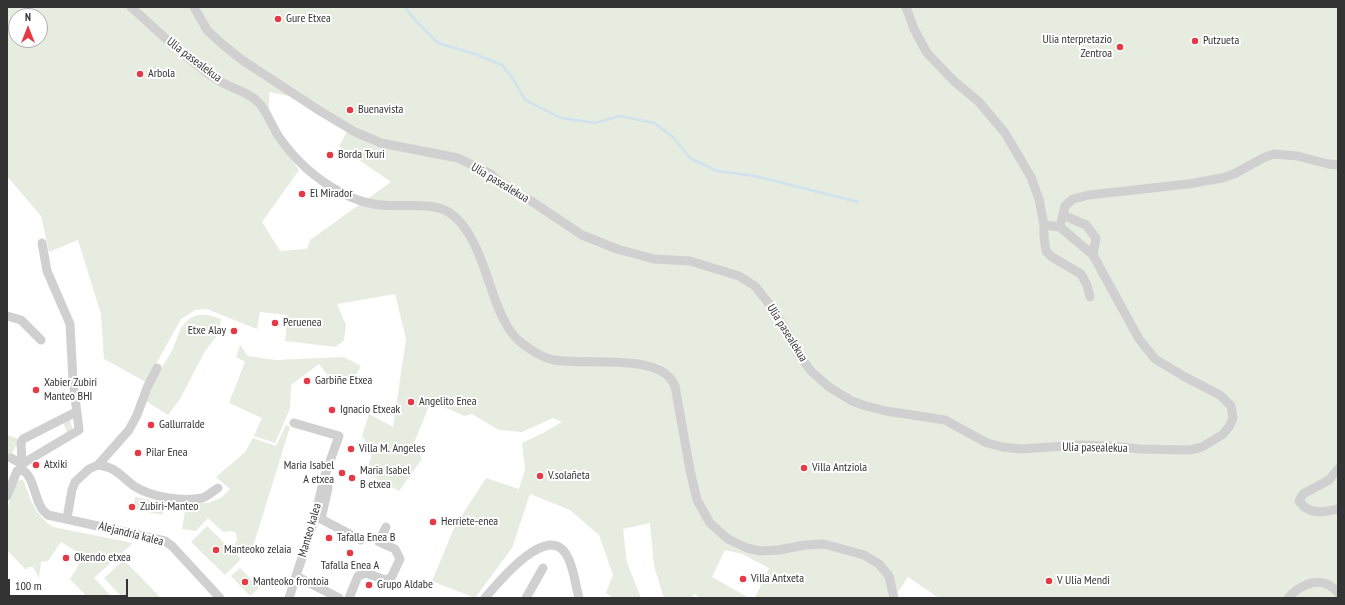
<!DOCTYPE html>
<html>
<head>
<meta charset="utf-8">
<style>
  body { margin:0 }
  #map { position:relative; width:1345px; height:605px; overflow:hidden; background:#fff; font-family:"PT Sans Narrow",sans-serif }
  canvas { display:block }
  .frame { position:absolute; inset:0; border:8px solid #333; pointer-events:none }
  .north { position:absolute; left:8px; top:8px; width:40px; height:40px; box-sizing:border-box; background:#fff; border:1px solid #adadad; border-radius:50%; rotate:0deg; font-size:11px; font-weight:700; line-height:16px; text-align:center; color:#333 }
  .north::after { content:''; display:block; margin:auto; width:14px; height:18px; background:#e63946; clip-path:polygon(50% 0,100% 100%,50% 72%,0 100%) }
  .scale { position:absolute; left:8px; top:579px; width:120px; height:18px; box-sizing:border-box; border:2px solid #333; border-top:0; padding-left:5px; font-size:12px; line-height:14px; white-space:nowrap; color:#333; -webkit-text-stroke:3px #fff; paint-order:stroke }
</style>
</head>
<body>
<div id="map">
<canvas width="1345" height="605"></canvas>
<div class="frame"></div>
<div class="north">N</div>
<div class="scale">100 m</div>
</div>
<script>
const context = document.querySelector('canvas').getContext('2d');
context.lineJoin = 'round';
function paint(path, color) { context.fillStyle = color; context.fill(path, 'evenodd'); }
function trace(path, color, width, dash) { context.strokeStyle = color; context.lineWidth = width; context.lineCap = dash ? 'butt' : 'round'; context.setLineDash(dash || []); context.stroke(path); }
function label(font, color, halo, rows, align = 'center') {
  context.font = font + ' "PT Sans Narrow",sans-serif'; context.lineWidth = 4; context.setLineDash([]); context.textBaseline = 'middle'; context.strokeStyle = halo; context.fillStyle = color; for (const [text, x, y, turn = 0] of rows) {
    context.save(); context.translate(x, y); context.rotate((+turn || 0) * Math.PI / 180); context.textAlign = isNaN(turn) ? turn : align; if (halo) context.strokeText(text, 0, 0); context.fillText(text, 0, 0); context.restore();
  }
}
paint(new Path2D(`
  M 7,7 L 1338,7 L 1338,598 L 939,598 L 908,577 L 894,598 L 755,598 L 769,568 L 742,554 L 725,550 L 712,577 L 749,598 L 701,598 L 694,594 L 691,598 L 664,598 L 654,566 L 650,523 L 623,529 L 627,563 L 641,598 L 612,598 L 606,593 L 613,575 L 599,535 L 570,510 L 530,494 L 512,548 L 475,598 L 432,581 L 455,526 L 486,478 L 519,489 L 525,469 L 522,443 L 543,433 L 562,422 L 553,418 L 522,432 L 499,430 L 472,414 L 464,416 L 431,401 L 414,443 L 422,459 L 399,491 L 366,473 L 373,451 L 362,436 L 369,414 L 393,427 L 406,339 L 395,294 L 337,304 L 346,325 L 344,340 L 336,347 L 285,341 L 288,315 L 260,312 L 257,329 L 207,309 L 195,310 L 181,319 L 146,382 L 104,359 L 101,314 L 78,240 L 49,252 L 41,216 L 7,176 ZM 16,16 L 40,16 L 40,40 L 16,40 ZM 269,92 L 294,97 L 350,126 L 339,146 L 391,182 L 310,240 L 307,249 L 280,251 L 262,222 L 299,170 L 269,130 Z
  M 197,315 L 208,315 L 221,319 L 218,334 L 205,351 L 180,399 L 168,415 L 146,401 L 160,370 L 172,351 L 181,328 L 189,319 Z
  M 240,345 L 248,356 L 276,360 L 344,357 L 361,366 L 353,380 L 329,377 L 319,364 L 291,385 L 290,409 L 275,443 L 254,436 L 262,418 L 229,403 L 245,362 L 236,357 Z
  M 70,419 L 73,432 L 68,435 L 63,423 Z
  M 286,425 L 290,427 L 251,553 L 246,550 L 242,553 L 234,544 L 237,541 L 236,533 L 232,531 L 223,532 L 208,518 L 196,531 L 182,529 L 186,504 L 208,503 L 221,498 L 230,489 L 216,477 L 245,452 L 253,438 L 276,446 Z
  M 7,435 L 19,439 L 11,456 L 7,454 Z
  M 19,480 L 23,480 C 32,502 33,513 53,527 L 133,543 L 94,578 L 113,598 L 88,598 L 70,579 L 84,556 L 61,542 L 48,561 L 41,562 L 39,578 L 33,567 L 28,567 L 26,570 L 7,550 C 7,525 4,501 19,480 Z
  M 135,497 L 165,503 L 163,515 L 133,509 Z
  M 207,526 L 241,559 L 225,575 L 191,542 Z
  M 124,560 L 160,597 L 159,598 L 123,598 L 104,578 Z
  M 240,568 L 259,588 L 250,596 L 231,576 Z`), '#e6ecdf');
trace(new Path2D(`
  M 405,7 L 414,19 L 438,43 L 475,54 L 502,65 L 515,82 L 525,100 L 561,118 L 595,123 L 620,116 L 654,123 L 673,137 L 690,158 L 717,171 L 755,176 L 858,202`), '#cfe2ee', 2.5);
trace(new Path2D(`
  M 131,7 C 158,31 183,56 213,77 C 227,88 247,90 259,103 C 268,113 272,127 279,137 C 295,160 316,179 340,192 C 350,197 363,203 374,204 C 398,209 435,199 454,216 C 476,234 486,275 496,302 C 502,317 509,334 523,344 C 532,351 543,358 554,360 C 584,365 648,355 669,377 C 672,380 674,384 675,386 L 690,470 L 697,500 L 710,523 L 728,539 L 747,548 L 760,551 L 779,550 L 805,545 L 824,544 L 864,555 L 879,564 L 889,576 L 894,598
  M 194,7 L 207,30 L 222,44 L 242,60 L 320,111 L 355,132 L 381,143 L 458,158 L 491,174 L 508,189 L 531,201 L 582,235 L 617,249 L 654,259 L 690,261 L 739,276 L 755,286 L 770,305 L 786,330 L 798,354 L 812,372 L 829,387 L 852,401 L 866,406 L 886,411 L 945,420 L 987,443 L 1003,447 L 1020,449 L 1081,445 L 1112,446 L 1139,449 L 1189,450 L 1202,447 L 1222,435 L 1229,427 L 1233,418 L 1231,406 L 1220,395 L 1185,377 L 1155,359 L 1139,339 L 1093,255 L 1060,227 L 1044,225
  M 906,7 L 914,29 L 927,53 L 954,81 L 979,102 L 1005,133 L 1031,177 L 1039,199 L 1044,225 L 1044,237 L 1046,251 L 1052,257 L 1081,274 L 1087,285 L 1090,297
  M 1063,215 L 1086,225 L 1096,238 L 1093,255
  M 1060,227 L 1065,206 L 1073,199 L 1089,195 L 1188,184 L 1222,178 L 1234,174 L 1263,158 L 1274,154 L 1297,156 L 1328,164 L 1338,165
  M 7,316 L 21,320 L 41,340
  M 11,458 L 22,464
  M 22,464 L 21,443 L 23,439 L 76,412
  M 98,465 C 118,468 119,475 134,486 C 151,497 182,502 202,498 C 208,496 213,491 218,488
  M 1338,469 L 1329,480 L 1303,494 L 1299,501 C 1310,516 1322,512 1338,509
  M 22,470 L 22,464 L 79,430 L 73,381 L 70,324 L 47,271 L 42,243
  M 323,484 L 328,488 L 321,519 L 361,540
  M 7,496 L 17,471 L 22,470 C 34,476 34,497 42,509 C 43,511 46,513 48,515 L 165,541 L 172,546 L 220,598
  M 67,518 L 72,490 L 75,482 L 89,469 L 98,465 L 129,430 L 137,415 L 147,388 L 157,368
  M 296,576 L 339,598
  M 289,598 L 315,517 L 324,478 L 339,436 L 294,423
  M 349,598 L 358,576 L 366,573 L 385,580 L 391,578 L 400,559 L 395,549 L 379,542 L 386,527
  M 485,598 C 497,584 547,522 566,554 C 574,566 575,584 579,598
  M 526,598 L 543,568
  M 1288,598 C 1302,583 1323,574 1338,593`), '#d0d0d0', 9);
for (const [x, y, r, color] of [
  [278,19,4,"#e63946"],
  [1195,41,4,"#e63946"],
  [1120,47,4,"#e63946"],
  [140,74,4,"#e63946"],
  [350,110,4,"#e63946"],
  [330,155,4,"#e63946"],
  [302,194,4,"#e63946"],
  [275,323,4,"#e63946"],
  [234,331,4,"#e63946"],
  [307,381,4,"#e63946"],
  [36,390,4,"#e63946"],
  [411,402,4,"#e63946"],
  [332,410,4,"#e63946"],
  [151,425,4,"#e63946"],
  [351,449,4,"#e63946"],
  [138,453,4,"#e63946"],
  [36,465,4,"#e63946"],
  [804,468,4,"#e63946"],
  [342,473,4,"#e63946"],
  [540,476,4,"#e63946"],
  [352,478,4,"#e63946"],
  [132,507,4,"#e63946"],
  [433,522,4,"#e63946"],
  [329,538,4,"#e63946"],
  [216,550,4,"#e63946"],
  [350,553,4,"#e63946"],
  [66,558,4,"#e63946"],
  [743,579,4,"#e63946"],
  [1049,581,4,"#e63946"],
  [245,582,4,"#e63946"],
  [369,585,4,"#e63946"]
]) { const dot = new Path2D(); dot.arc(x, y, r, 0, 2 * Math.PI); context.fillStyle = color; context.fill(dot); trace(dot, '#fff', 1.5); }
label('12px', '#333', '#fff', [
  ["Gure Etxea",286,19],
  ["Ulia nterpretazio",1112,40,"right"],
  ["Zentroa",1112,54,"right"],
  ["Putzueta",1203,41],
  ["Arbola",148,74],
  ["Buenavista",358,110],
  ["Borda Txuri",338,155],
  ["El Mirador",310,194],
  ["Peruenea",283,323],
  ["Etxe Alay",226,331,"right"],
  ["Garbiñe Etxea",315,381],
  ["Xabier Zubiri",44,383],
  ["Manteo BHI",44,397],
  ["Angelito Enea",419,402],
  ["Ignacio Etxeak",340,410],
  ["Gallurralde",159,425],
  ["Villa M. Angeles",359,449],
  ["Pilar Enea",146,453],
  ["Atxiki",44,465],
  ["Maria Isabel",334,466,"right"],
  ["A etxea",334,480,"right"],
  ["Villa Antziola",812,468],
  ["Maria Isabel",360,471],
  ["B etxea",360,485],
  ["V.solañeta",548,476],
  ["Zubiri-Manteo",140,507],
  ["Herriete-enea",441,522],
  ["Tafalla Enea B",337,538],
  ["Manteoko zelaia",224,550],
  ["Okendo etxea",74,558],
  ["Tafalla Enea A",350,566,"center"],
  ["Villa Antxeta",751,579],
  ["V Ulia Mendi",1057,581],
  ["Manteoko frontoia",253,582],
  ["Grupo Aldabe",377,585]
], 'left');
label('12px', '#333', '#fff', [
  ["Ulia pasealekua",194,60,37],
  ["Ulia pasealekua",500,183,31],
  ["Ulia pasealekua",787,333,58],
  ["Ulia pasealekua",1095,448,1],
  ["Manteo kalea",310,530,-74],
  ["Alejandría kalea",131,534,14]
]);
</script>
</body>
</html>
